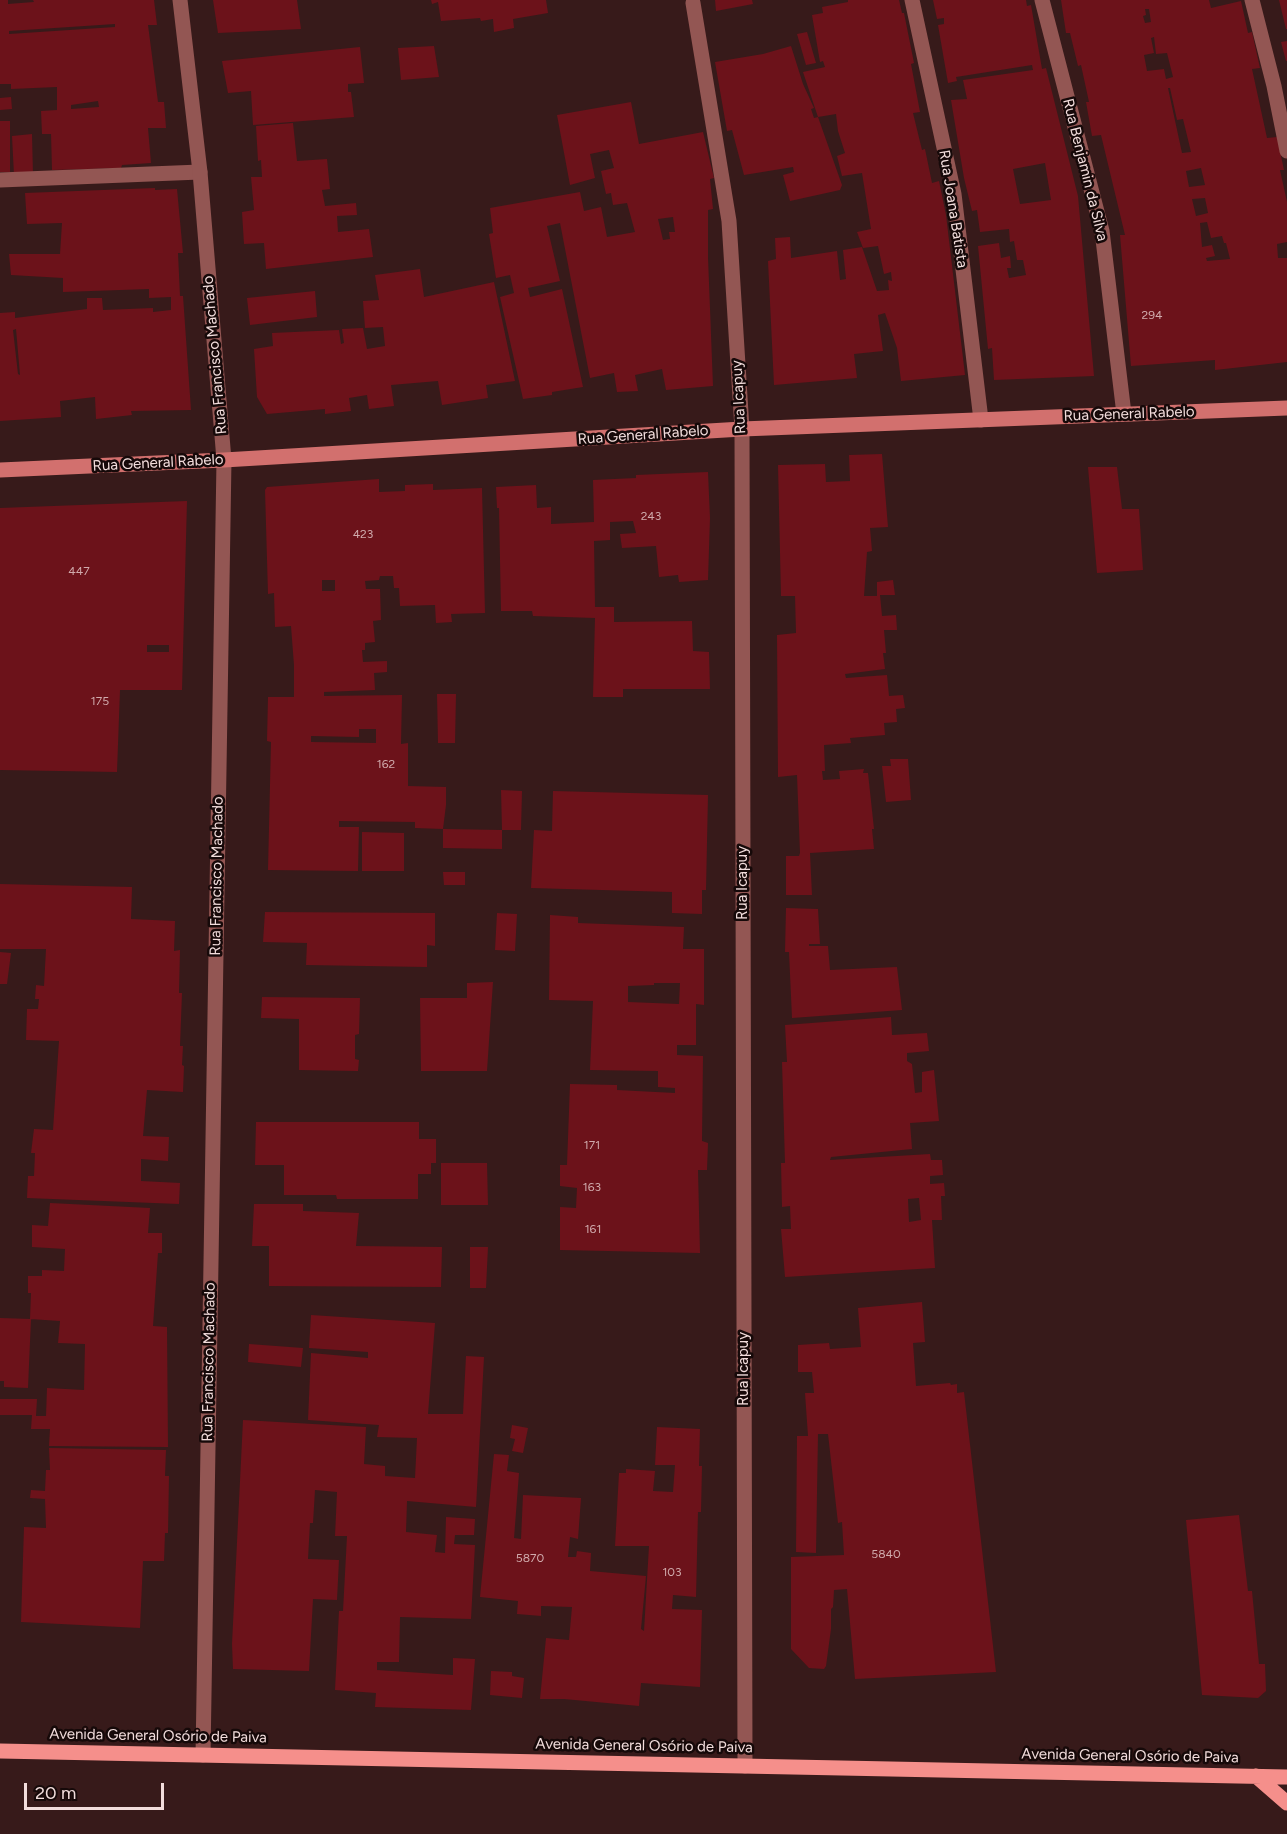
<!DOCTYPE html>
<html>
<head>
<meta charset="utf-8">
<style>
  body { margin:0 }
  #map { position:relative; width:1287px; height:1834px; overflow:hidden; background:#371a1a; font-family:Figtree,sans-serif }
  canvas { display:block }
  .scale { position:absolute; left:24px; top:1783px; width:140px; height:27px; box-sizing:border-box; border:3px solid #f2dddc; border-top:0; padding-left:8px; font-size:18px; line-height:21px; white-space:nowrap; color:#f2dddc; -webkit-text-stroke:4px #160909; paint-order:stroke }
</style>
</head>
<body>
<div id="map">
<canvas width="1287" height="1834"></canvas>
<div class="scale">20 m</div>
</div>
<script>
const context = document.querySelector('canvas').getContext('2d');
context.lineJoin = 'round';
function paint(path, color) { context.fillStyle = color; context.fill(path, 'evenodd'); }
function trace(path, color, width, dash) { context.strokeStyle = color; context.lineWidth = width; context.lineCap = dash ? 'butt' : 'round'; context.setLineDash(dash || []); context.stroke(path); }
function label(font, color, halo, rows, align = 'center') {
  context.font = font + ' Figtree,sans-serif'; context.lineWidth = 5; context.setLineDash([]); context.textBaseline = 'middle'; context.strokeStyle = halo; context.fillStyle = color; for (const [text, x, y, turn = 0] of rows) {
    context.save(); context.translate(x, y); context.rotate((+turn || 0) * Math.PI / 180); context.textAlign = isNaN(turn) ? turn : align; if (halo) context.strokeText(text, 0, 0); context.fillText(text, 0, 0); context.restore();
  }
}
paint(new Path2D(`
  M 0,0 L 8,0 L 8,4 L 34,2 L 33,0 L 154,0 L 157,25 L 148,25 L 158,102 L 164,102 L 166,128 L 148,128 L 151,163 L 122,165 L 121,168 L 52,170 L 51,134 L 42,134 L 41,111 L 57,110 L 57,87 L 11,89 L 11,84 L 0,84 ZM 115,24 L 115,27 L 9,34 L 9,31 ZM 98,101 L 99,107 L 71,109 L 71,105 Z
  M 213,0 L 297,0 L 301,29 L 218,33 Z
  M 431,0 L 546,0 L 548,13 L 513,19 L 514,28 L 494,32 L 493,19 L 481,21 L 480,18 L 441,21 L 438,2 L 432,4 Z
  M 715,0 L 752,0 L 753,4 L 716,11 Z
  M 848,0 L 899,0 L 902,13 L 904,13 L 914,63 L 911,64 L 920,112 L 913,113 L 922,150 L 925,149 L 932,183 L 939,181 L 946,215 L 965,375 L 901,381 L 897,348 L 885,313 L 878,315 L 883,351 L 854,354 L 857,378 L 774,385 L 768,261 L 776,259 L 775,238 L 790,237 L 791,258 L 837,251 L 840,280 L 846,279 L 843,250 L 862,247 L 877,291 L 889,290 L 888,280 L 892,281 L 891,272 L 884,274 L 878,246 L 863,248 L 857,232 L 871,229 L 862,173 L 842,176 L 837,156 L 845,153 L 838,131 L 836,114 L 818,117 L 803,72 L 825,67 L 823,61 L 820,62 L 812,15 L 823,13 L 822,7 L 848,2 Z
  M 933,0 L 1026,0 L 1027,6 L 1031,5 L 1042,69 L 1046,68 L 1078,196 L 1094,376 L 994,380 L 992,348 L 988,349 L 978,246 L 999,243 L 1001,258 L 1010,256 L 1011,268 L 1007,268 L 1009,278 L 1026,275 L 1023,260 L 1017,260 L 1014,241 L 1010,242 L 1009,229 L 980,232 L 977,210 L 972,211 L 964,178 L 951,100 L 967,99 L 963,80 L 1033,70 L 1032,65 L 956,77 L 957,81 L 948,83 L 938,25 L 944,24 L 944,18 L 937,19 ZM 1045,163 L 1051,200 L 1020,204 L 1013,169 Z
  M 1061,0 L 1209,0 L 1211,8 L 1241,1 L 1248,33 L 1252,32 L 1260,68 L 1252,69 L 1267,138 L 1277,137 L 1284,170 L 1280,170 L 1287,202 L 1287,242 L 1277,244 L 1278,258 L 1287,258 L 1287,362 L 1215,370 L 1215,360 L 1131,366 L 1120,235 L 1125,235 L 1101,135 L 1092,136 L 1086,102 L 1089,102 L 1081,65 L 1078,66 L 1070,33 L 1066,33 ZM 1145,9 L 1149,9 L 1151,22 L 1145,23 L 1143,16 L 1146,15 ZM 1154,37 L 1156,54 L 1167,53 L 1173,77 L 1166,79 L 1164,69 L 1147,71 L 1144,55 L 1154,53 L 1151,38 ZM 1168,88 L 1170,88 L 1177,120 L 1183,119 L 1191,152 L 1182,153 ZM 1201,168 L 1205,185 L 1189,187 L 1186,171 ZM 1205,198 L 1208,213 L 1196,216 L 1192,199 ZM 1207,222 L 1211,238 L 1222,236 L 1224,243 L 1226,243 L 1230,259 L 1207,261 L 1206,258 L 1215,256 L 1212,245 L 1202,247 L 1200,223 Z
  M 1279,0 L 1287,0 L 1287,29 L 1286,29 Z
  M 807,32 L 816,63 L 806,65 L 797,34 Z
  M 1287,41 L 1287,61 L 1286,61 L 1281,42 Z
  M 434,46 L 439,77 L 401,80 L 398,48 Z
  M 791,46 L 803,84 L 814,108 L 811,109 L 814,118 L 818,117 L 842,185 L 840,190 L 790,201 L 783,175 L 794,172 L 793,167 L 744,175 L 732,130 L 727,131 L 715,62 L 763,54 Z
  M 360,47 L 364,83 L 348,84 L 348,92 L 351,92 L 354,117 L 253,125 L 251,91 L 228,93 L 222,61 Z
  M 11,97 L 12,109 L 0,110 L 0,98 Z
  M 631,102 L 639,144 L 703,132 L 714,178 L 710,179 L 713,209 L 708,210 L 708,257 L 713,386 L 666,390 L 662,369 L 635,375 L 638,391 L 617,392 L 614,373 L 590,378 L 560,223 L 547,226 L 560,281 L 528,288 L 530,297 L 562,289 L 583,387 L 552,392 L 552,395 L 523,399 L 500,297 L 514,293 L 510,275 L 496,278 L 489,234 L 493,233 L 490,208 L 580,192 L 584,211 L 601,207 L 607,237 L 635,232 L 627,203 L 613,205 L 611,193 L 606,194 L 601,171 L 614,168 L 609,150 L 590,154 L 595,178 L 570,185 L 557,115 ZM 673,217 L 675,232 L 669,232 L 670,239 L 663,240 L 658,219 Z
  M 0,121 L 10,121 L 10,172 L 0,172 Z
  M 293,123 L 297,161 L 327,159 L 330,189 L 322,190 L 325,206 L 356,203 L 357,215 L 337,216 L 338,232 L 369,229 L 373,257 L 266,269 L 264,243 L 244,244 L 242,212 L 254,210 L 251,177 L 262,177 L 261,160 L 258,161 L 256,126 Z
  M 32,134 L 33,175 L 14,175 L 12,136 Z
  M 155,188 L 155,190 L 177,189 L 183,253 L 178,253 L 180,296 L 183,296 L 191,410 L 131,411 L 132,415 L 96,419 L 95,397 L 60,401 L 61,417 L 0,421 L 0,313 L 15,312 L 15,318 L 87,309 L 87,298 L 102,298 L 103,310 L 153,308 L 153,312 L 171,310 L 171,297 L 149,298 L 149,289 L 63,292 L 63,278 L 11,275 L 9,254 L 60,254 L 62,223 L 27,224 L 25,193 ZM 16,329 L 20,375 L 18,374 L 13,330 Z
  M 420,269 L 424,297 L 494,282 L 515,381 L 486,385 L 488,398 L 442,405 L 438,381 L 391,385 L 394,406 L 369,409 L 367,395 L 349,398 L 351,411 L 325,414 L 325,409 L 267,414 L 257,397 L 254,349 L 273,346 L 272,333 L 339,330 L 341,344 L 344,343 L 342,329 L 363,328 L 367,349 L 385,346 L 383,327 L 365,328 L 363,301 L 379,300 L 375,275 Z
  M 315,291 L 317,317 L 250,325 L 247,298 Z
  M 882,454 L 888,527 L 870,528 L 872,551 L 867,552 L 864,596 L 877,596 L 877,582 L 893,580 L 895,595 L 880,595 L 882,616 L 896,615 L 897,630 L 884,630 L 886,653 L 883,653 L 885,669 L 845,674 L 846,678 L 887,675 L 889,696 L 903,695 L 905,708 L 896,709 L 897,722 L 884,723 L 885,735 L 850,738 L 851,743 L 824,745 L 825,771 L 822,771 L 823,780 L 840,779 L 839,771 L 864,769 L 863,773 L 868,773 L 874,829 L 872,829 L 874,849 L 810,853 L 812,895 L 786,895 L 786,856 L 799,856 L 800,853 L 797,775 L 778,777 L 777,635 L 796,633 L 795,596 L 781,596 L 778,465 L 825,464 L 826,482 L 850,481 L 849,455 Z
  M 1088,467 L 1117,467 L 1122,509 L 1139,509 L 1143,570 L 1097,573 Z
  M 708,472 L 710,518 L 708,580 L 679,582 L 678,575 L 659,577 L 656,546 L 622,548 L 620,534 L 636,533 L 633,521 L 610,522 L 610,540 L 594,541 L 595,607 L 614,607 L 614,622 L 692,621 L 693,651 L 709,652 L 710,689 L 623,689 L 623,697 L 593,697 L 595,618 L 533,616 L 532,611 L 501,611 L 499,508 L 497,508 L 496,487 L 536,485 L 537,508 L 551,507 L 551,524 L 594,522 L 593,480 L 636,478 L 636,475 Z
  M 379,479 L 379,492 L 405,491 L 405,485 L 433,484 L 433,490 L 482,488 L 485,613 L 451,614 L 452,622 L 436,623 L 435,605 L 400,606 L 399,588 L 394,588 L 393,576 L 380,576 L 379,580 L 365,581 L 366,589 L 380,589 L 381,620 L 373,621 L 375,642 L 365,643 L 365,650 L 362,650 L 363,662 L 387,661 L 387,672 L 374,673 L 375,690 L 324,692 L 324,696 L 402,695 L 401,744 L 408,743 L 408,786 L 446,787 L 446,805 L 443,829 L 415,828 L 415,822 L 339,821 L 339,827 L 359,827 L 358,871 L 268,870 L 271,742 L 267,741 L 268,697 L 294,697 L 294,665 L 291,626 L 275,627 L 274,593 L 268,594 L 265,490 L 267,487 ZM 322,580 L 335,580 L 335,591 L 322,591 ZM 359,729 L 376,729 L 376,743 L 311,742 L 311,736 L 359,737 Z
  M 187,501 L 182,690 L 120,690 L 117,772 L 0,770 L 0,508 ZM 147,645 L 169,645 L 169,652 L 147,652 Z
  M 437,694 L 456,694 L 455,743 L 438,743 Z
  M 890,759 L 908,759 L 911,800 L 886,802 L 882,766 L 891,766 Z
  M 501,790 L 522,791 L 521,830 L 502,830 Z
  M 553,791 L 708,795 L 706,890 L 702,890 L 702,914 L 672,913 L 672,892 L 531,888 L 534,830 L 552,831 Z
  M 443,829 L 502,830 L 502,849 L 443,848 Z
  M 362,832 L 404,833 L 404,871 L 362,871 Z
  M 443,872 L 465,872 L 465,885 L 444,885 Z
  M 0,884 L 132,887 L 131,919 L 175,921 L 174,951 L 180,950 L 179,993 L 182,993 L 180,1046 L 183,1046 L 182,1065 L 184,1066 L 183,1092 L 147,1090 L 143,1136 L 169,1137 L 168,1161 L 141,1159 L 141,1181 L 180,1183 L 179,1204 L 27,1198 L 28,1176 L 34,1176 L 35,1153 L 31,1153 L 34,1129 L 53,1130 L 59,1041 L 26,1040 L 27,1009 L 38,1009 L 39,999 L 35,999 L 36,985 L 44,986 L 46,949 L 0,949 Z
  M 786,908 L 818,909 L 820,944 L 809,944 L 809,946 L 828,946 L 830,970 L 897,967 L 902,1010 L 792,1018 L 789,952 L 785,952 Z
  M 265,912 L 435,913 L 435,946 L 427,945 L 427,967 L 306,965 L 307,943 L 263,942 Z
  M 497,913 L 517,914 L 515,951 L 495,950 Z
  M 550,915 L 578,917 L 578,923 L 684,927 L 683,949 L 704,949 L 704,1005 L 696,1004 L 696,1045 L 677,1045 L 677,1055 L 703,1056 L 702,1141 L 708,1143 L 707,1170 L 698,1170 L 700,1253 L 560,1250 L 560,1207 L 576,1208 L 577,1188 L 560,1186 L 560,1165 L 567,1165 L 570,1084 L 617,1085 L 617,1090 L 675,1093 L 675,1088 L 658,1087 L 658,1071 L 590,1070 L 593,1001 L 549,1000 ZM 654,983 L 680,983 L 679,1004 L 628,1002 L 628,986 L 654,985 Z
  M 0,952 L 11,953 L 7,984 L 0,984 Z
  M 493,982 L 487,1071 L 421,1071 L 420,998 L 467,998 L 467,983 Z
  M 262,997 L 360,998 L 359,1034 L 355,1035 L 355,1059 L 359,1060 L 358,1071 L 299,1070 L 299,1019 L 261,1018 Z
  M 891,1017 L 892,1035 L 927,1033 L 929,1051 L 907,1053 L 907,1061 L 912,1064 L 915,1093 L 922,1092 L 922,1072 L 934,1070 L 939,1121 L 910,1123 L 912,1149 L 831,1157 L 830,1160 L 930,1154 L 931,1160 L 942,1160 L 943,1175 L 930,1176 L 930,1184 L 944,1183 L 945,1196 L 941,1196 L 942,1220 L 932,1220 L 935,1268 L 785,1277 L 781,1229 L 791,1229 L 790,1206 L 782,1207 L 781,1163 L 785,1163 L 782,1062 L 787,1062 L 785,1025 ZM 919,1198 L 921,1220 L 909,1222 L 908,1199 Z
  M 256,1122 L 419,1122 L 419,1139 L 436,1139 L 436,1163 L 431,1163 L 431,1174 L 418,1174 L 418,1199 L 337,1199 L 336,1195 L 284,1195 L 284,1165 L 255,1165 Z
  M 441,1163 L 487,1163 L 488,1205 L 441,1205 Z
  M 50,1203 L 150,1208 L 148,1233 L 162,1233 L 162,1253 L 158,1253 L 153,1326 L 167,1327 L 168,1447 L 49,1446 L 50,1429 L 31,1429 L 32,1415 L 0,1415 L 0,1399 L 37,1399 L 36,1416 L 46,1416 L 47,1388 L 84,1390 L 85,1344 L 58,1343 L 60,1321 L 30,1319 L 31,1293 L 28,1293 L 28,1276 L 42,1276 L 42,1270 L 64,1271 L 65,1249 L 32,1247 L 32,1225 L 48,1226 Z
  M 254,1204 L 303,1204 L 303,1211 L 359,1213 L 356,1246 L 442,1247 L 441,1287 L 269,1286 L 269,1246 L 252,1246 Z
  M 470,1247 L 488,1247 L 486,1288 L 470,1288 Z
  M 922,1302 L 925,1342 L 913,1343 L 916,1386 L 950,1383 L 951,1385 L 957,1384 L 957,1393 L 964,1392 L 996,1672 L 855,1679 L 847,1589 L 834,1590 L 833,1607 L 831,1609 L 831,1629 L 826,1666 L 824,1669 L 809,1668 L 791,1649 L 791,1557 L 844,1555 L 842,1522 L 838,1523 L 828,1434 L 818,1434 L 816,1553 L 796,1552 L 797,1436 L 808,1436 L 805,1393 L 814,1393 L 812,1372 L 798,1372 L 798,1345 L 829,1343 L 830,1349 L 861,1347 L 858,1308 Z
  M 311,1315 L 435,1323 L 428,1414 L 463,1414 L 466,1356 L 484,1357 L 476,1507 L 407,1501 L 406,1532 L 437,1535 L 435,1552 L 445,1553 L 446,1517 L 475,1519 L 474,1535 L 455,1535 L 454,1544 L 475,1545 L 471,1619 L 400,1617 L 399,1662 L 377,1662 L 377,1670 L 453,1675 L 453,1658 L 475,1659 L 471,1710 L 375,1707 L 376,1693 L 335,1690 L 339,1611 L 343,1611 L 347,1536 L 335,1536 L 337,1492 L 315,1490 L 313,1523 L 310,1523 L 308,1559 L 339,1560 L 337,1600 L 313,1599 L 309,1671 L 233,1669 L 232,1644 L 243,1420 L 366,1427 L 364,1464 L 385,1466 L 385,1476 L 415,1478 L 417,1438 L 377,1437 L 379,1425 L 308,1420 L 311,1353 L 368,1358 L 368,1352 L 309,1348 Z
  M 0,1318 L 31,1319 L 28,1388 L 4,1387 L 4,1381 L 0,1381 Z
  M 249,1344 L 303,1348 L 301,1367 L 248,1362 Z
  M 512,1425 L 528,1428 L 523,1453 L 512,1451 L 515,1439 L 510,1438 Z
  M 657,1427 L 700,1429 L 699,1466 L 702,1466 L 701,1512 L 698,1512 L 696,1597 L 673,1595 L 672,1609 L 702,1610 L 700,1687 L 641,1683 L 639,1706 L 564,1699 L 540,1699 L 546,1638 L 569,1640 L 572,1607 L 541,1606 L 541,1616 L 517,1614 L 518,1601 L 480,1597 L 494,1454 L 509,1455 L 507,1471 L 519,1473 L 514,1538 L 521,1539 L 523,1495 L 581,1498 L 578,1539 L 570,1537 L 568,1557 L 576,1557 L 577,1551 L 591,1553 L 590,1571 L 646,1576 L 641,1629 L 644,1631 L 649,1546 L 615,1546 L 619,1473 L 626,1473 L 626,1469 L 655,1471 L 653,1491 L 673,1492 L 675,1465 L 655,1465 Z
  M 49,1448 L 166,1450 L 165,1476 L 169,1476 L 168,1533 L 165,1533 L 164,1561 L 143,1561 L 140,1628 L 21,1622 L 24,1527 L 46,1528 L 45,1499 L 30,1498 L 31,1490 L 45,1491 L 46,1470 L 50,1470 Z
  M 1239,1515 L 1248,1591 L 1252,1591 L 1259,1664 L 1265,1664 L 1266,1691 L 1258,1698 L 1202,1695 L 1186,1520 Z
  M 491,1671 L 512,1672 L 512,1676 L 524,1678 L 522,1698 L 490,1695 Z`), '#6c121a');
trace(new Path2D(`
  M 0,180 L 200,172`), '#935653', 15);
trace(new Path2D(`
  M 180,0 L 200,172 L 224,460 L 203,1755
  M 912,0 L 954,194 L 981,420
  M 1042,0 L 1102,231 L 1124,414
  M 1252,0 L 1274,86 L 1287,151
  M 693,3 L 729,221 L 742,429 L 745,1766`), '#935653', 15);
trace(new Path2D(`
  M 0,470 L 224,460 L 742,429 L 1287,408`), '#d2706e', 15);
trace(new Path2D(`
  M 0,1751 L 1287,1777
  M 1256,1776 L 1287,1803`), '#f58f8b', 15);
label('12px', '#d0aaac', null, [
  ["294",1152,315],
  ["243",651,516],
  ["423",363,534],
  ["447",79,571],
  ["175",100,701],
  ["162",386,764],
  ["171",592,1145],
  ["163",592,1187],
  ["161",593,1229],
  ["5840",886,1554],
  ["5870",530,1558],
  ["103",672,1572]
]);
label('15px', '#f2dddc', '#160909', [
  ["Rua Benjamin da Silva",1085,170,76],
  ["Rua Joana Batista",953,209,81],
  ["Rua Francisco Machado",215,355,-95],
  ["Rua Icapuy",739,397,-93],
  ["Rua General Rabelo",1129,414,-2],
  ["Rua General Rabelo",643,435,-4],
  ["Rua General Rabelo",158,463,-3],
  ["Rua Francisco Machado",217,876,-89],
  ["Rua Icapuy",743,883,-90],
  ["Rua Francisco Machado",209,1362,-89],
  ["Rua Icapuy",744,1369,-90],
  ["Avenida General Osório de Paiva",158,1736,1],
  ["Avenida General Osório de Paiva",644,1746,1],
  ["Avenida General Osório de Paiva",1130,1756,1]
]);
</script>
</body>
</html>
